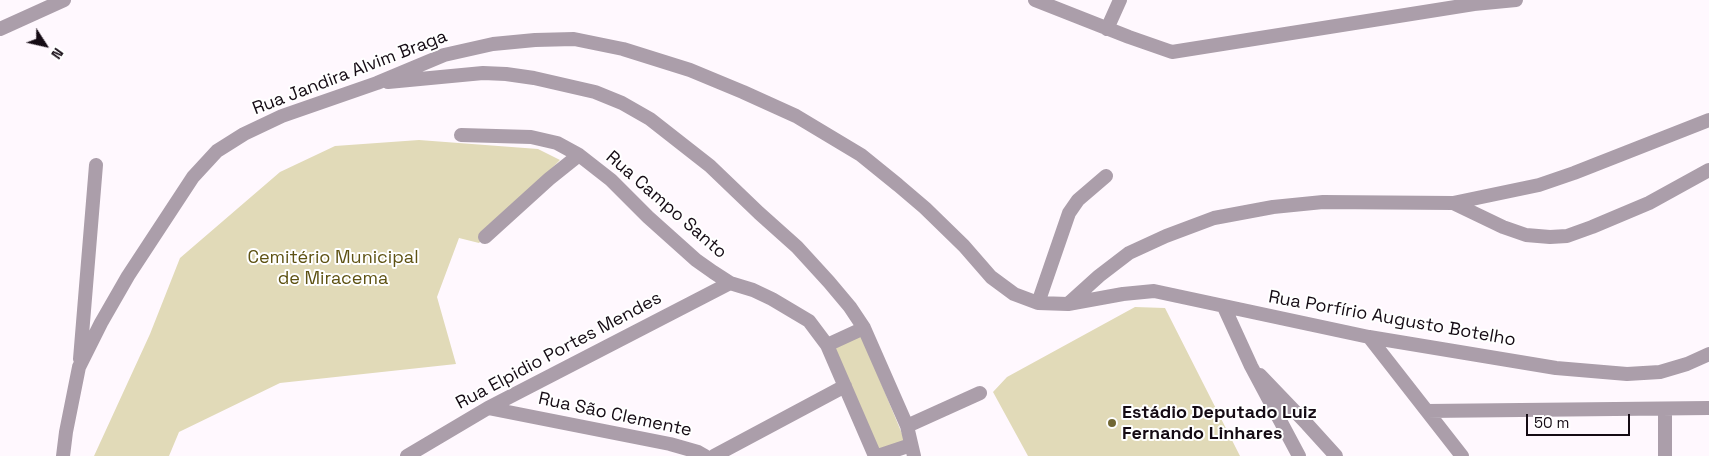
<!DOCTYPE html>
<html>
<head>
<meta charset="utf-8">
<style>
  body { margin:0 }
  #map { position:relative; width:1709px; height:456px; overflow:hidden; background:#fff8fe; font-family:"Space Grotesk",sans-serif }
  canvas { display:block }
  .north { position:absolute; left:20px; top:20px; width:50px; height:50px; -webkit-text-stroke:4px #fff; paint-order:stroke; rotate:125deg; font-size:14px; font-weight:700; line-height:20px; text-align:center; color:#150b14 }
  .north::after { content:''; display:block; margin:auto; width:18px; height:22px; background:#150b14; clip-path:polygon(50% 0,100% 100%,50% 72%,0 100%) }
  .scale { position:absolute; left:1526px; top:414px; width:104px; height:22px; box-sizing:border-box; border:2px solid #150b14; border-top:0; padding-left:6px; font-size:15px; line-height:18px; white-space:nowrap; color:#150b14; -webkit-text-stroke:4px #fff; paint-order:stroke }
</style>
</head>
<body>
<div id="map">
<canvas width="1709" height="456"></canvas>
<div class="north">N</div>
<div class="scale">50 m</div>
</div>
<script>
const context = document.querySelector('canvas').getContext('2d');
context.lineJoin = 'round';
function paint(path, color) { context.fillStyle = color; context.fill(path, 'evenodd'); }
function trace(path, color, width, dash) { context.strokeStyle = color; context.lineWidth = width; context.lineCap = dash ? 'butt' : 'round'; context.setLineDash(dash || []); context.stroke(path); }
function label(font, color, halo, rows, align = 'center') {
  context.font = font + ' "Space Grotesk",sans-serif'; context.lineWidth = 4; context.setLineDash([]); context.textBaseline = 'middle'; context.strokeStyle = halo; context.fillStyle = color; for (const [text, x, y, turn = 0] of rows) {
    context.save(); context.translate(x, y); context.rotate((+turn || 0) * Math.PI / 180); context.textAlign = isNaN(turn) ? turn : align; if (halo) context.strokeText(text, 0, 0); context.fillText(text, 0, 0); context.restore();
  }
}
paint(new Path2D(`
  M 419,140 L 538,149 L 560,160 L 479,243 L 459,238 L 437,297 L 456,364 L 280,383 L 179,432 L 169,456 L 94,456 L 150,334 L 180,258 L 280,172 L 335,146 Z
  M 1135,307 L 1165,308 L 1240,456 L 1028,456 L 993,392 L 1007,377 Z
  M 860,332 L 905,441 L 871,451 L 831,347 Z`), '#e1dab8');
trace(new Path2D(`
  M 1035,0 L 1129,37 L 1172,52 L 1474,4 L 1516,0
  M 0,29 L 64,0
  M 1107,29 L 1120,0
  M 388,82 L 483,73 L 506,74 L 534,78 L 595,92 L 622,103 L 650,119 L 710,166 L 759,213 L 797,247 L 829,282 L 850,307 L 864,328 L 907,426 L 914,456
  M 461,135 L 531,137 L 557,143 L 579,155 L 611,180 L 648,217 L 696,260 L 713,272 L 730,283 L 753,290 L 772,299 L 809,321 L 827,345 L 875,456
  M 1453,203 L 1503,227 L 1526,235 L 1550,237 L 1567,236 L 1592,227 L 1649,203 L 1709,170
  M 485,237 L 549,179 L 579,155
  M 1038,303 L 1069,213 L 1078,200 L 1106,176
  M 1068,304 L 1099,276 L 1129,253 L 1166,236 L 1214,218 L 1273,207 L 1323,202 L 1453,203 L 1539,185 L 1574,173 L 1709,120
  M 1224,307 L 1251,366 L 1299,456
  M 1369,337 L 1462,456
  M 827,345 L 864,328
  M 80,359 L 96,165
  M 1260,375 L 1307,424 L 1336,456
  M 488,408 L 670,444 L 698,452 L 705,456
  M 1665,409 L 1665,456
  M 1427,411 L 1709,408
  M 907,426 L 980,393
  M 63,456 L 66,432 L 79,367 L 101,323 L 128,276 L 193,177 L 217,151 L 244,134 L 282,116 L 377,83 L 444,55 L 493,44 L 535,40 L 574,39 L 623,49 L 690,70 L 743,92 L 796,116 L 861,155 L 898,185 L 925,208 L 964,246 L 991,277 L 1014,294 L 1038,303 L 1068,304 L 1123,294 L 1154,291 L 1369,337 L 1556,368 L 1627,374 L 1660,372 L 1687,364 L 1709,354
  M 407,456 L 488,408 L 730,283
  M 714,456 L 845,386
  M 878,456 L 911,445`), '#ab9eaa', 14);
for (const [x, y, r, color] of [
  [1112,423,5,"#716734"]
]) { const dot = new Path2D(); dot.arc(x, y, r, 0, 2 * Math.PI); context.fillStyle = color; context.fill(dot); trace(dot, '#fff', 2); }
label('18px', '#150b14', '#fff', [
  ["Rua Jandira Alvim Braga",350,73,-21],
  ["Rua Campo Santo",666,205,41],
  ["Rua Porfírio Augusto Botelho",1392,319,10],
  ["Rua Elpidio Portes Mendes",559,351,-28],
  ["Rua São Clemente",615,415,12]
]);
label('18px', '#5e5213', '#fff', [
  ["Cemitério Municipal",333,258],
  ["de Miracema",333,279]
]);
label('bold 18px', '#150b14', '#fff', [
  ["Estádio Deputado Luiz",1122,413],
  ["Fernando Linhares",1122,434]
], 'left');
</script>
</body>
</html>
